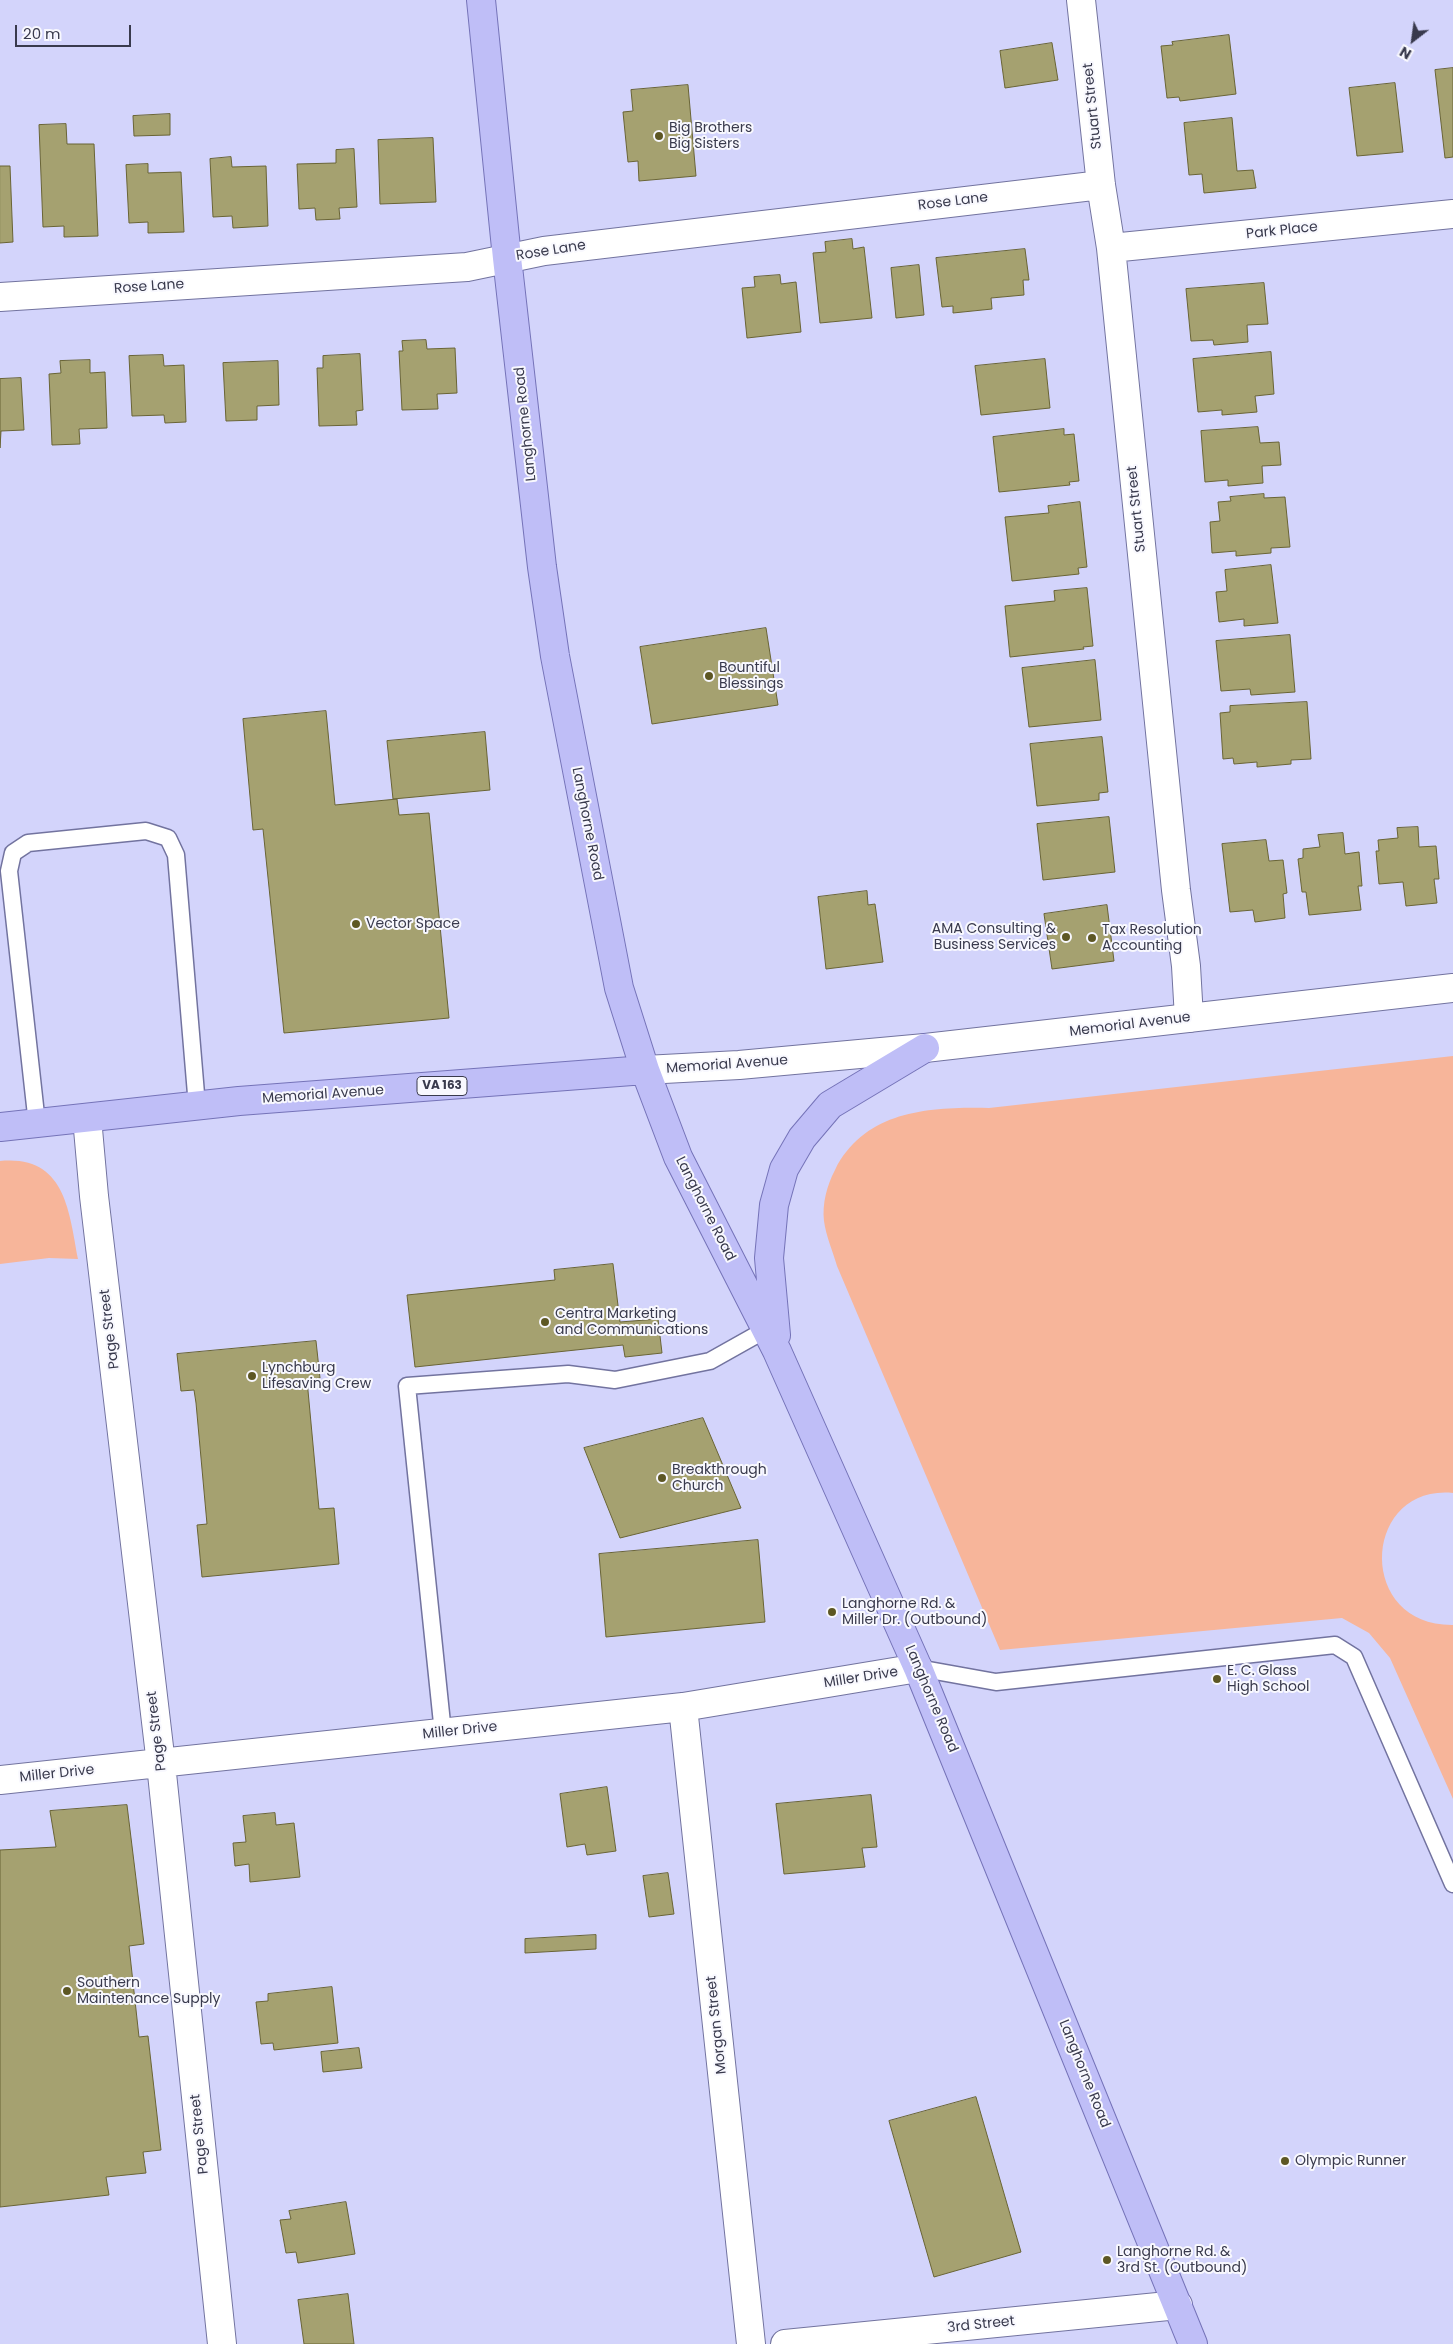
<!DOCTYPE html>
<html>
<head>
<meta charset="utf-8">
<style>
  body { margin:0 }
  #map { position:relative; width:1453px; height:2344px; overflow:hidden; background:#d3d4fb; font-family:Poppins,sans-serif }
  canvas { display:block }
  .north { position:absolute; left:1388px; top:15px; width:50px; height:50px; -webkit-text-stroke:4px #f8f8fe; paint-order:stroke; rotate:210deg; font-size:14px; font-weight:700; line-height:20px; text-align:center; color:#393a4d }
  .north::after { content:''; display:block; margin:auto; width:18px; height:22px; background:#393a4d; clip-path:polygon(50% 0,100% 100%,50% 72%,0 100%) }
  .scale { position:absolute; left:15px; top:25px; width:116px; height:22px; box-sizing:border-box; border:2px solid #393a4d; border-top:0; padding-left:6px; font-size:15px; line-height:18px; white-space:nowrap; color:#393a4d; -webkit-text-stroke:4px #f8f8fe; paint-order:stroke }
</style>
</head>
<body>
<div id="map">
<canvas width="1453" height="2344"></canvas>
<div class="north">N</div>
<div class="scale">20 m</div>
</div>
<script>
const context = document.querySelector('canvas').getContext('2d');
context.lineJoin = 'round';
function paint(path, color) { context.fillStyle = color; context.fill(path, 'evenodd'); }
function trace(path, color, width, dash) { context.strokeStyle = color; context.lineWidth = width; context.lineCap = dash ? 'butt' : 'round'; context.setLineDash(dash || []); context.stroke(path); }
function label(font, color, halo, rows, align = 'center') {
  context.font = font + ' Poppins,sans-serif'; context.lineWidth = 4; context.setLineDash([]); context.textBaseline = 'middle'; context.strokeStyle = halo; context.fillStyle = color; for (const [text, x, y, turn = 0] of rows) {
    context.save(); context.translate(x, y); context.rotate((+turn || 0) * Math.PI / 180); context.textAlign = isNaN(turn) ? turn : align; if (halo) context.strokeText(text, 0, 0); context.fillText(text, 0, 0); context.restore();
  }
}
paint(new Path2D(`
  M 1453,1056 L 1453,1493 C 1362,1484 1355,1626 1453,1625 L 1453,1799 L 1390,1658 L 1369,1633 L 1342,1618 L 1000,1650 L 837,1266 C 833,1252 826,1236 824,1221 C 822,1204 827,1185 835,1170 C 865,1110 930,1107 989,1108 Z
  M 0,1161 C 65,1155 69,1210 78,1259 L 49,1258 L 0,1264 Z`), '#f7b59a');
const building = new Path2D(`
  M 1229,35 L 1236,94 L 1180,101 L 1179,97 L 1167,98 L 1161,46 L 1173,45 L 1172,42 Z
  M 1052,43 L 1058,80 L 1005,88 L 1000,51 Z
  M 1453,68 L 1453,157 L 1445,158 L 1435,70 Z
  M 1395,83 L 1403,152 L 1357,156 L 1349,88 Z
  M 688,85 L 696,176 L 639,181 L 638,161 L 628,162 L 623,112 L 633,111 L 631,90 Z
  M 170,114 L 170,135 L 134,136 L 133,116 Z
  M 1232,118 L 1237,171 L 1253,170 L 1256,188 L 1204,193 L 1202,174 L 1189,175 L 1184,123 Z
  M 66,124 L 67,144 L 94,144 L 98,236 L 64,237 L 64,226 L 43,227 L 39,125 Z
  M 433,138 L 436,202 L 380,204 L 378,140 Z
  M 354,149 L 357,207 L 339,208 L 340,219 L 316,220 L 315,208 L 299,209 L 297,164 L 336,163 L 336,150 Z
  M 231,157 L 232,167 L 266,166 L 268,226 L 233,228 L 232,216 L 213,217 L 210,159 Z
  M 148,164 L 148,173 L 181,172 L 184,232 L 148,233 L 148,222 L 129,223 L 126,165 Z
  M 0,166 L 10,166 L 13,242 L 0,243 Z
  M 852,239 L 853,249 L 864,247 L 872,318 L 820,323 L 813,253 L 826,252 L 825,242 Z
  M 1025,249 L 1029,280 L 1023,280 L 1024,295 L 991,298 L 992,309 L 953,313 L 953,306 L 942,307 L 936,258 Z
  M 919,265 L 924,315 L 896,318 L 891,268 Z
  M 780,275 L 781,284 L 796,282 L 801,332 L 747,338 L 742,288 L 755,287 L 754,277 Z
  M 1264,283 L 1268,324 L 1247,325 L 1248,342 L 1214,345 L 1213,340 L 1191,341 L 1186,289 Z
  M 426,340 L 427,349 L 455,348 L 457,393 L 437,394 L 438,409 L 402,410 L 399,351 L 403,351 L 402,341 Z
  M 1271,352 L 1274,394 L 1255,396 L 1257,412 L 1222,415 L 1222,410 L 1198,412 L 1193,359 Z
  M 360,354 L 363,410 L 356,411 L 357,425 L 319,426 L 317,368 L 323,368 L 323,356 Z
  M 163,355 L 164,366 L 184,365 L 186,422 L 165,423 L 164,415 L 132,416 L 129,356 Z
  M 1045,359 L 1050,408 L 981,415 L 975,366 Z
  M 90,360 L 90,373 L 105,372 L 107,428 L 79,429 L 80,444 L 52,445 L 49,374 L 61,373 L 60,361 Z
  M 278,361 L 279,405 L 257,406 L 257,420 L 226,421 L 223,363 Z
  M 21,378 L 24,430 L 1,431 L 0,448 L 0,379 Z
  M 1258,427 L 1260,443 L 1279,442 L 1281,465 L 1262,466 L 1263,483 L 1228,486 L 1228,480 L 1205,482 L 1201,431 Z
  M 1064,429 L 1064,435 L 1074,434 L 1079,481 L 1069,482 L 1070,485 L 999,492 L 993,437 Z
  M 1264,494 L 1264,498 L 1285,497 L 1290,547 L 1271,548 L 1271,553 L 1236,556 L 1236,551 L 1212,553 L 1210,522 L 1220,521 L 1218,502 L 1231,501 L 1230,497 Z
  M 1080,502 L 1087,567 L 1078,568 L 1079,574 L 1012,581 L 1005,517 L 1049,513 L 1048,506 Z
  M 1271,565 L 1278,623 L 1244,626 L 1244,619 L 1219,622 L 1216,592 L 1227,591 L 1225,570 Z
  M 1087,588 L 1093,646 L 1083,647 L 1084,649 L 1010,657 L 1005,606 L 1055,601 L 1054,591 Z
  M 766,628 L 778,705 L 652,724 L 640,647 Z
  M 1290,635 L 1295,692 L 1251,695 L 1250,689 L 1221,691 L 1216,641 Z
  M 1095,660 L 1101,720 L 1029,727 L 1022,668 Z
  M 1307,702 L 1311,759 L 1291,760 L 1291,764 L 1257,767 L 1257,762 L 1234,764 L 1233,758 L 1223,759 L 1220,713 L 1230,712 L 1230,706 Z
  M 326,711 L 335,805 L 397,799 L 399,815 L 429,813 L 449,1018 L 284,1033 L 263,829 L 253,830 L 243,719 Z
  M 485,732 L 490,790 L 393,799 L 387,741 Z
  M 1102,737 L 1108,792 L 1099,793 L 1099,800 L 1037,806 L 1030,744 Z
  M 1109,817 L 1115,872 L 1043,880 L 1037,824 Z
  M 1418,827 L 1419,847 L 1436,846 L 1439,879 L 1434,879 L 1437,903 L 1406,906 L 1403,882 L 1379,884 L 1376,851 L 1379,851 L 1378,840 L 1398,838 L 1397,828 Z
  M 1343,833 L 1345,854 L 1359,852 L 1362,886 L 1358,886 L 1361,910 L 1309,915 L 1306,892 L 1302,892 L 1298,859 L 1303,858 L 1303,849 L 1320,847 L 1318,835 Z
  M 1266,840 L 1269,861 L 1283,860 L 1287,893 L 1283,894 L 1285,918 L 1255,922 L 1253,910 L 1230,912 L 1222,844 Z
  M 867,891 L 868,905 L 875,904 L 883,962 L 826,969 L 818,897 Z
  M 1107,905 L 1114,961 L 1052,969 L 1044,914 Z
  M 613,1264 L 620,1322 L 658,1319 L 662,1353 L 625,1357 L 623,1345 L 415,1367 L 407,1295 L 555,1280 L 554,1270 Z
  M 316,1341 L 320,1378 L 307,1380 L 319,1509 L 334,1508 L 339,1564 L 202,1577 L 197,1525 L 207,1524 L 196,1403 L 194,1390 L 181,1391 L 177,1354 Z
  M 703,1418 L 741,1508 L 620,1538 L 584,1448 Z
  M 758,1540 L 765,1622 L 606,1637 L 599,1554 Z
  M 607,1787 L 616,1851 L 587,1855 L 585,1844 L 567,1847 L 560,1794 Z
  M 871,1795 L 877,1847 L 862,1848 L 865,1867 L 784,1874 L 776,1804 Z
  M 127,1805 L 144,1944 L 129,1946 L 139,2037 L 148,2036 L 161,2150 L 143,2152 L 146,2173 L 106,2177 L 109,2195 L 0,2207 L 0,1850 L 56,1847 L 50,1811 Z
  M 275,1813 L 276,1825 L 294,1823 L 300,1877 L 250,1882 L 249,1864 L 235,1866 L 233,1843 L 246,1842 L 243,1816 Z
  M 668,1873 L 674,1914 L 649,1917 L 643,1876 Z
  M 596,1935 L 596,1949 L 525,1953 L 525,1939 Z
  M 332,1987 L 338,2043 L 274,2050 L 273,2043 L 261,2044 L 256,2002 L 268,2001 L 268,1994 Z
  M 359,2048 L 362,2068 L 323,2072 L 321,2052 Z
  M 976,2097 L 1021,2252 L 934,2277 L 889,2121 Z
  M 346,2202 L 355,2254 L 298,2263 L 296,2252 L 286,2253 L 280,2220 L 291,2219 L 289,2211 Z
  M 348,2294 L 354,2344 L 304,2344 L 298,2300 Z`);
paint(building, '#a5a170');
trace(building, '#696435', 1);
const lane = new Path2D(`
  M 37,1124 L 9,871 L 13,853 L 28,843 L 146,831 L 168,838 L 176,855 L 197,1106
  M 918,1668 L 996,1682 L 1335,1645 L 1354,1657 L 1453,1884
  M 443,1733 L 407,1386 L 568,1374 L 615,1380 L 710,1361 L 767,1329`);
const street = new Path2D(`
  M 1081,0 L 1101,185 L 1111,248 L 1176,890 L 1186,966 L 1189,1018
  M 1111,248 L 1453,214
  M 0,297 L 467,267 L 544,251 L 1101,185
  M 87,1118 L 94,1196 L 161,1764 L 222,2344
  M 683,1707 L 751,2344
  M 0,1780 L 683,1707 L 918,1668
  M 785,2344 L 1178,2305`);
const secondary = new Path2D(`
  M 645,1070 L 739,1065 L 925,1048 L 1453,988`);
const primary = new Path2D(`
  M 481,0 L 507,258 L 542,567 L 555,656 L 619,988 L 645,1070 L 678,1157 L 777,1351 L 918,1668 L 1193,2344
  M 0,1127 L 239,1101 L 645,1070
  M 776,1335 L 769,1258 L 774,1205 L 784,1169 L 802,1138 L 830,1105 L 925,1048`);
trace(lane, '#72739f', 19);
trace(street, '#72739f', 30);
trace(secondary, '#72739f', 30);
trace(primary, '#7573b8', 30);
trace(lane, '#fff', 16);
trace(street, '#fff', 28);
trace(secondary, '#fff', 28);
trace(primary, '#bfbef7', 28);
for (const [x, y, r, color] of [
  [659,136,5,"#5d5724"],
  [709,676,5,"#5d5724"],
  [356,924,5,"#5d5724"],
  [1066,937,5,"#5d5724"],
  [1092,938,5,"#5d5724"],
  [545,1322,5,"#5d5724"],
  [252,1376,5,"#5d5724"],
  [662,1478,5,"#5d5724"],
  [832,1612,5,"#5d5724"],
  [1217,1679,5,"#5d5724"],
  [67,1991,5,"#5d5724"],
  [1285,2161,5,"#5d5724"],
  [1107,2260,5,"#5d5724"]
]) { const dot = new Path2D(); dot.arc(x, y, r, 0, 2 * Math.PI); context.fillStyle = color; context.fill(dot); trace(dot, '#f8f8fe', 2); }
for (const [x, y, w] of [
  [442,1086,50]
]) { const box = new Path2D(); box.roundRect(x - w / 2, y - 9.5, w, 19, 4); context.fillStyle = '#f8f8fe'; context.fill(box); trace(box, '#393a4d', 1); }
label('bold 12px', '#393a4d', null, [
  ["VA 163",442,1086]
]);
label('14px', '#393a4d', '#f8f8fe', [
  ["Stuart Street",1093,106,-96],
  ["Rose Lane",953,202,-7],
  ["Park Place",1282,231,-6],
  ["Rose Lane",551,251,-9],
  ["Rose Lane",149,287,-4],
  ["Langhorne Road",526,424,-96],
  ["Stuart Street",1137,509,-96],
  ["Langhorne Road",587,824,79],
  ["Memorial Avenue",1130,1025,-7],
  ["Memorial Avenue",727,1065,-4],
  ["Memorial Avenue",323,1095,-4],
  ["Langhorne Road",705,1209,63],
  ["Page Street",110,1329,-97],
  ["Miller Drive",861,1678,-9],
  ["Langhorne Road",931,1699,67],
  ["Page Street",157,1731,-97],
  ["Miller Drive",460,1731,-6],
  ["Miller Drive",57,1774,-6],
  ["Morgan Street",717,2025,-96],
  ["Langhorne Road",1084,2074,68],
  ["Page Street",200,2134,-96],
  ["3rd Street",981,2325,-6]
]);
label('14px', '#393a4d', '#f8f8fe', [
  ["Big Brothers",669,128],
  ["Big Sisters",669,144],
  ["Bountiful",719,668],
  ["Blessings",719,684],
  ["Vector Space",366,924],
  ["AMA Consulting &",1056,929,"right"],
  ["Business Services",1056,945,"right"],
  ["Tax Resolution",1102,930],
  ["Accounting",1102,946],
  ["Centra Marketing",555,1314],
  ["and Communications",555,1330],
  ["Lynchburg",262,1368],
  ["Lifesaving Crew",262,1384],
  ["Breakthrough",672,1470],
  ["Church",672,1486],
  ["Langhorne Rd. &",842,1604],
  ["Miller Dr. (Outbound)",842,1620],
  ["E. C. Glass",1227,1671],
  ["High School",1227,1687],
  ["Southern",77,1983],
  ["Maintenance Supply",77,1999],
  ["Olympic Runner",1295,2161],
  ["Langhorne Rd. &",1117,2252],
  ["3rd St. (Outbound)",1117,2268]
], 'left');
</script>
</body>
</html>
